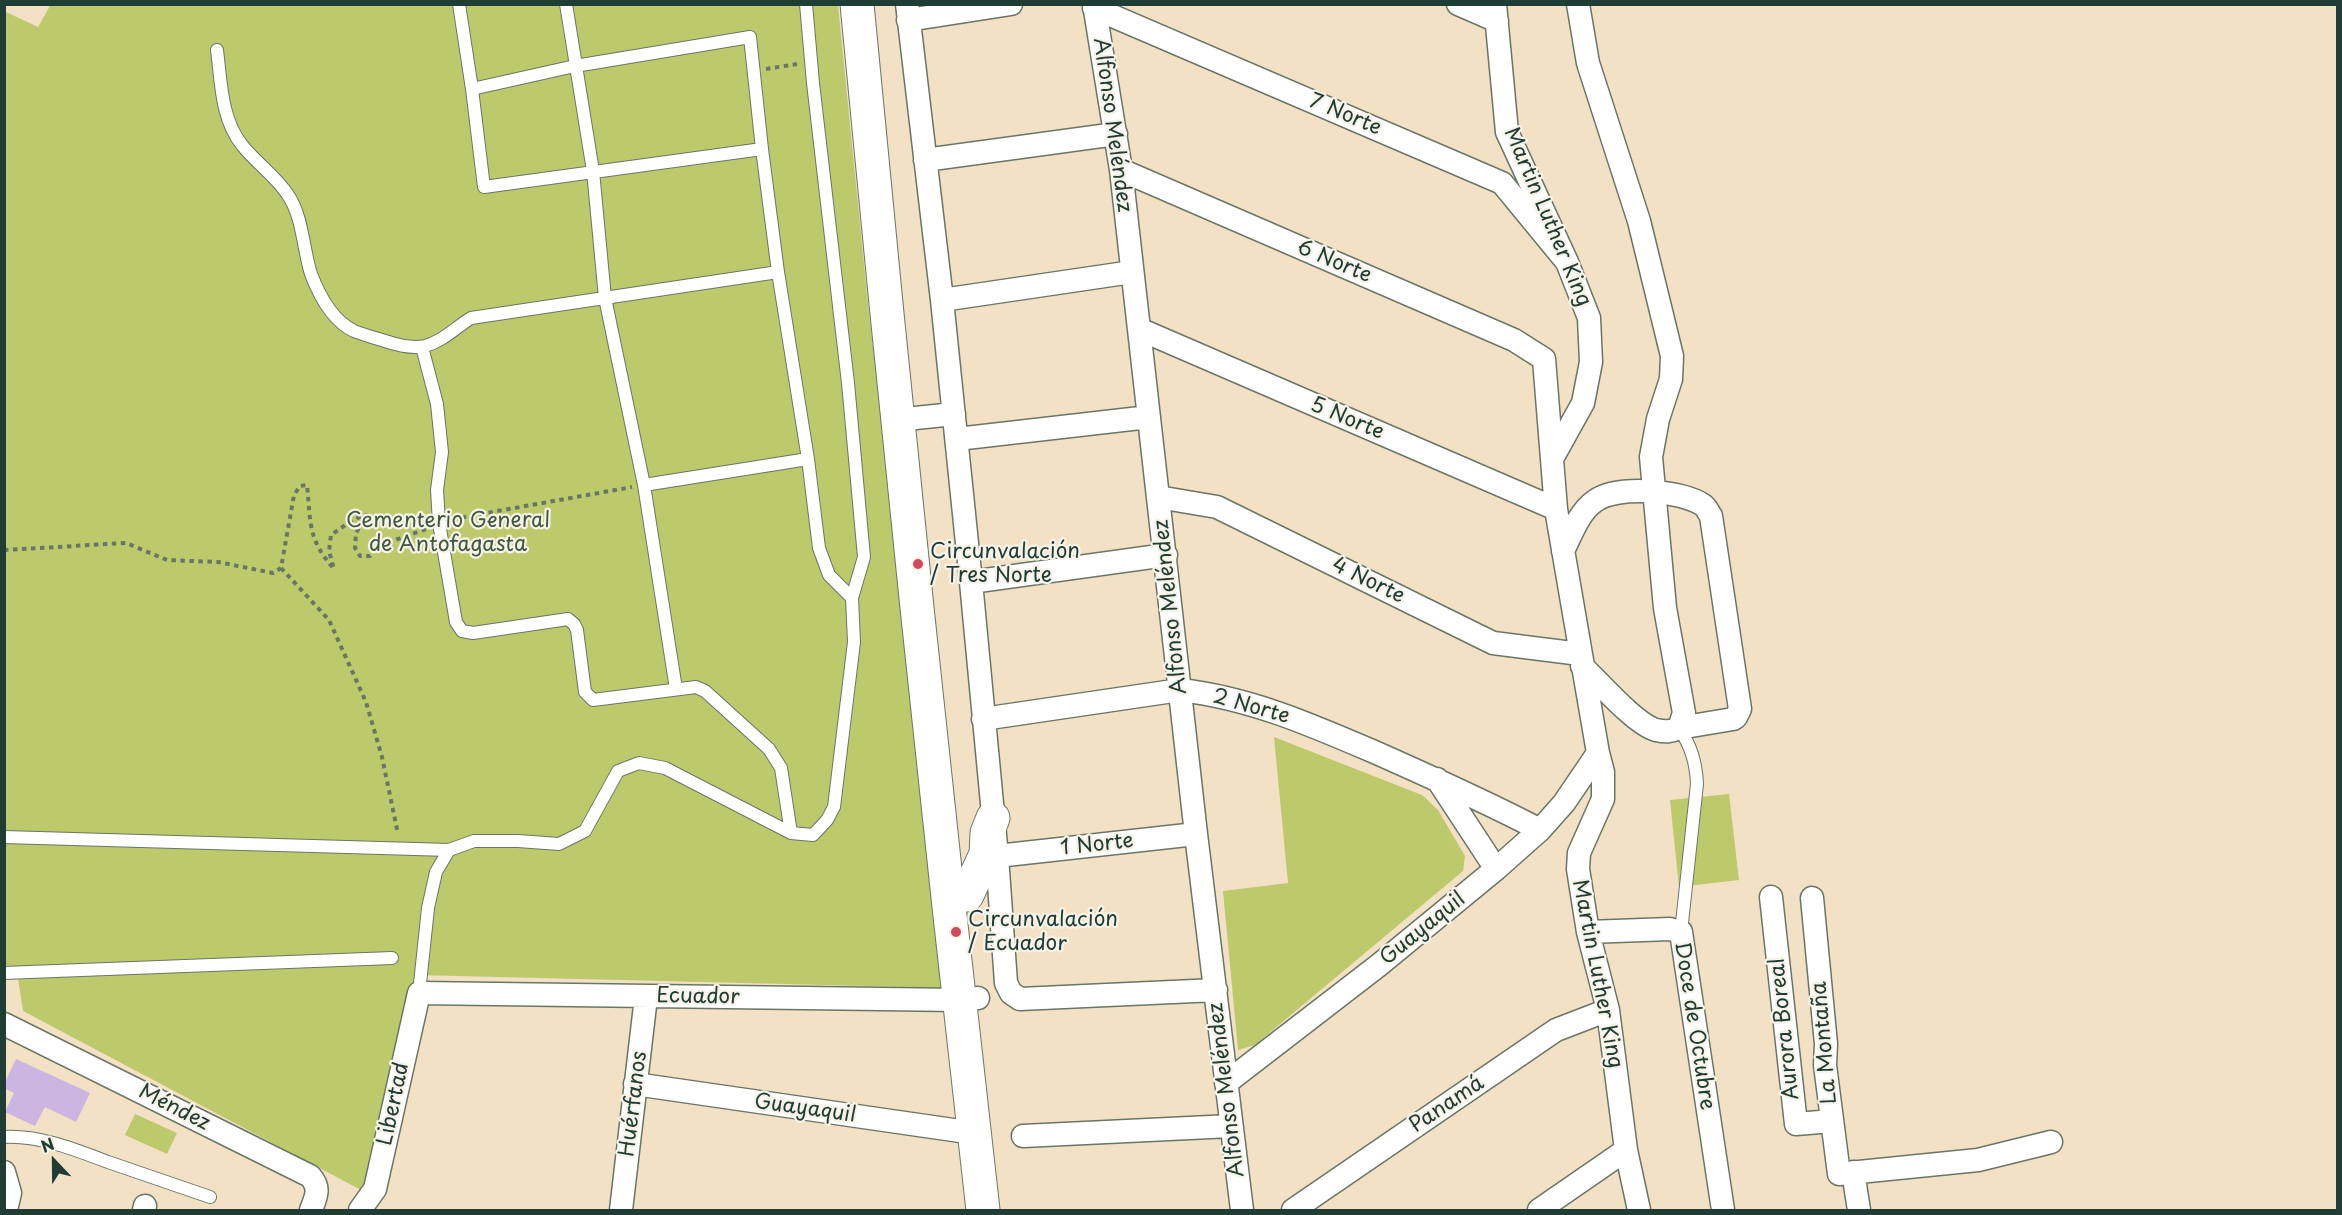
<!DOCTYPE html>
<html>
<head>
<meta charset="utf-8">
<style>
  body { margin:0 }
  #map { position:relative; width:2342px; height:1215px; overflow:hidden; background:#f2e1c4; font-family:"Playpen Sans",sans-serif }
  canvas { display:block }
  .frame { position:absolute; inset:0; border:6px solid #1f3d34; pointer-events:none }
  .north { position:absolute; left:24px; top:1131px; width:60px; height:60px; -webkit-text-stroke:4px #f7f3e8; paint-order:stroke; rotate:338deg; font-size:16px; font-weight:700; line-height:24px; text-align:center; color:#1f3d34 }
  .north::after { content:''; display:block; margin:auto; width:21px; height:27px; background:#1f3d34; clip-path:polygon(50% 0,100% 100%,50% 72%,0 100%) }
</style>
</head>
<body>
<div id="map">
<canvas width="2342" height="1215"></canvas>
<div class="frame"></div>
<div class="north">N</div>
</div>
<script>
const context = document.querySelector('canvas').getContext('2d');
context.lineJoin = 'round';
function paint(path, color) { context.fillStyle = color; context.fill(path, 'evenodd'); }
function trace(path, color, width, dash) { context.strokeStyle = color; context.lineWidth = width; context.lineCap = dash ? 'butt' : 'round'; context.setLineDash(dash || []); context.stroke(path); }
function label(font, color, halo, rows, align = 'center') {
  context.font = font + ' "Playpen Sans",sans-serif'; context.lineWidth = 4.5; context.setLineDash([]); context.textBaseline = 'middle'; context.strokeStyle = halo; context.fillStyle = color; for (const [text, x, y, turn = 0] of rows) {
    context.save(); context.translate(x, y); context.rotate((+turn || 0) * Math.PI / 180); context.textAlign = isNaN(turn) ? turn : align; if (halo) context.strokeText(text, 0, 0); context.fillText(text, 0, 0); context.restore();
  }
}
paint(new Path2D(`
  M 51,4 L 838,5 L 868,304 L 947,988 L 416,975 L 363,1191 L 23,1011 L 18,979 L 4,980 L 4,11 L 38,27 Z
  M 1274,737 L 1422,795 L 1438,810 L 1465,856 L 1463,871 L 1255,1045 L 1238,1050 L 1223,891 L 1288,883 Z
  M 1729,794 L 1739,880 L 1679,887 L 1670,800 Z
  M 135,1114 L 177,1133 L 167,1154 L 125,1135 Z`), '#bdca6c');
paint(new Path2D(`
  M 16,1059 L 90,1093 L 76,1122 L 45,1107 L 35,1126 L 5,1112 L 14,1093 L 4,1088 L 4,1084 Z`), '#ccb5e0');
const lane = new Path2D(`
  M 459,4 L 472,89 L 484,187 L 762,149 L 750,37 L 575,66 L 472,89
  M 566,4 L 593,171 L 605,298 L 644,485 L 676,689
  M 806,4 L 813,83 L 848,383 L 864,557 L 852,598
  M 217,50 C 221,81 221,119 242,145 C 256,163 276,176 288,195 C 303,217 303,249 311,274 C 319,295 333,321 354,331 C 364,335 375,338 385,341 C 397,345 411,349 425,346 C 443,341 455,328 471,318 L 778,272 L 762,149
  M 422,347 L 437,404 L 442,452 L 437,490 L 439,523 L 456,622 L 462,631 L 473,633 L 568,619 L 574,624 L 577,630 L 585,692 L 593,700 L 696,687 L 705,691 L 769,749 L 781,768 L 791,833
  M 644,485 L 808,459
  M 1679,728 C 1691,746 1696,762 1697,784 L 1681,932
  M 4,837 L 449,850
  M 4,973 L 392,958
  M 419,993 L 428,908 L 436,872 L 449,850 L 474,841 L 518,841 L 559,844 L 585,831 L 618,771 L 639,763 L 665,768 L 791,833 L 813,835 L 827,820 L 834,807 L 854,642 L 852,598 L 829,575 L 819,548 L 808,459 L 778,272
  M 4,1137 C 40,1135 76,1150 108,1162 C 142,1174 176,1185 210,1197`);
const street = new Path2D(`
  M 907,4 L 942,300 L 971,582 L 997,856 L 1006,983 L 1011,993 L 1020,999 L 1216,990
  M 1094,4 L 1121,170 L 1196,834 L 1242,1210
  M 1458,4 L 1497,21
  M 1495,4 L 1507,132 L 1567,262 L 1589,318 L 1591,362 L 1583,403 L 1553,457
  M 1578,4 L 1588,63 L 1639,221 L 1672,356 L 1671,379 L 1658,419 L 1651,457 L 1665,608 L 1684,713 L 1679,728 C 1671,732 1665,732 1656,730 C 1635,724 1599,682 1582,666
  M 1094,8 L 1502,183 L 1567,262
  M 908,20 L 1011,4
  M 925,160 L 1116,134
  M 1121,170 L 1514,340 L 1544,359 L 1556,509 L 1598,753 L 1603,772 L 1603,799 L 1579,853 L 1578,869 L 1588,932 L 1608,1010 L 1626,1150 L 1639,1210
  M 942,300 L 1132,272
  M 1139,329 L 1556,509
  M 896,420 L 954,414
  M 957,439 L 1149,417
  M 1158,497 L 1217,507 L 1493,643 L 1580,654
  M 1563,551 C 1572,533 1579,512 1595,501 C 1617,485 1681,490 1703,505 C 1707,508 1708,512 1711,516 L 1740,709 L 1736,717 L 1733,719 L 1679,728
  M 971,582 L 1166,555
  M 983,719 L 1180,690 C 1251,698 1314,726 1379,754 C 1433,778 1487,802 1540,830
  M 1437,779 L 1496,869
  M 997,856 L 1196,834
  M 1771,897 L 1796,1124 L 1832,1121
  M 1812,898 L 1826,1044 L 1825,1065 L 1839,1174 L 1978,1160 L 2051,1142
  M 1588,932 L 1670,929 L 1681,932 L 1723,1210
  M 4,1024 L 310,1176 C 321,1188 316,1197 311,1210
  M 1226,1083 L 1379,965 L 1496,869 L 1540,830 L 1564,803 L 1598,753
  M 635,1084 L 974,1133
  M 1023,1136 L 1231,1126
  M 4,1172 L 10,1193 L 6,1210
  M 1853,1172 L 1859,1210
  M 144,1210 L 145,1206
  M 360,1210 L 375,1189 L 419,993 L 958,1000 L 978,998
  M 621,1210 L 646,997
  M 1293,1210 L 1556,1030 L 1608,1010
  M 1539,1210 L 1626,1150`);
const secondary = new Path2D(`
  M 857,4 C 895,407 937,809 983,1210
  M 967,895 L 986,854 L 987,833 L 993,818`);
trace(lane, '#697666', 14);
trace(street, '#697666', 25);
trace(secondary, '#697666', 35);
trace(new Path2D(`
  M 766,69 L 797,64
  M 453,519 L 632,487
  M 4,550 L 126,543 L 167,560 L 218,562 L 273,573 L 281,568 L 294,495 L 300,486 L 307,485 C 311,523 307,538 334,569 L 329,551 L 331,535 L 354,519 L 367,515 L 356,533 L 355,548 L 360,556 L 370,556 L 376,547 L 426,529
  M 281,568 L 329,620 L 366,702 L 382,757 L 398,834`), '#697666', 4, [4.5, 4.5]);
trace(lane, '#fff', 12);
trace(street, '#fff', 22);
trace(secondary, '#fff', 33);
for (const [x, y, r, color] of [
  [918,564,6,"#d1495b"],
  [956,932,6,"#d1495b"]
]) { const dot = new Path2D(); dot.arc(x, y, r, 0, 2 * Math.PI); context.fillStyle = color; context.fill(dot); trace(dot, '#f7f3e8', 2); }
label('21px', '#1f3d34', '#f7f3e8', [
  ["7 Norte",1345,115,23],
  ["Alfonso Meléndez",1112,125,82],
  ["Martin Luther King",1547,217,67],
  ["6 Norte",1334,262,23],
  ["5 Norte",1347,419,23],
  ["4 Norte",1368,581,26],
  ["Alfonso Meléndez",1171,607,-96],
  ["2 Norte",1251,707,16],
  ["1 Norte",1097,845,-6],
  ["Guayaquil",1423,929,-39],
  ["Martin Luther King",1597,974,79],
  ["Ecuador",698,997,1],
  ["Doce de Octubre",1694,1026,81],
  ["Aurora Boreal",1785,1029,-96],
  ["La Montaña",1825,1043,-95],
  ["Alfonso Meléndez",1227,1090,-97],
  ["Libertad",394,1104,-78],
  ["Huérfanos",634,1104,-83],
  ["Panamá",1447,1105,-34],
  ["Méndez",174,1108,27],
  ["Guayaquil",805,1109,8]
]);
label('21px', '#3f593f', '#f7f3e8', [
  ["Cementerio General",448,521],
  ["de Antofagasta",448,545]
]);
label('21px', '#1f3d34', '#f7f3e8', [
  ["Circunvalación",930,552],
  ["/ Tres Norte",930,576],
  ["Circunvalación",968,920],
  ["/ Ecuador",968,944]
], 'left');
</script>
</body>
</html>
